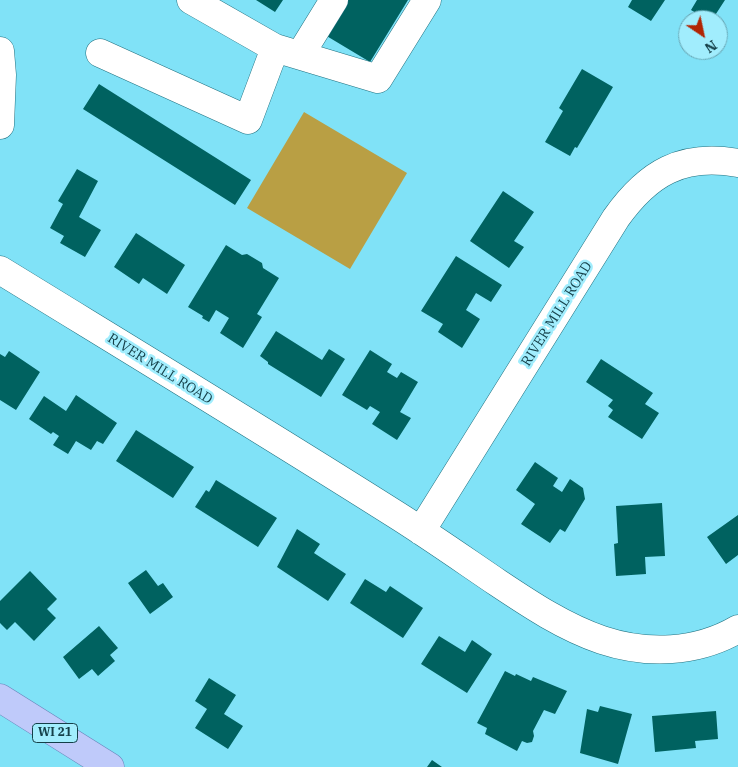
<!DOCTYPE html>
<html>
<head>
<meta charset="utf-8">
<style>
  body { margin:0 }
  #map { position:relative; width:738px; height:767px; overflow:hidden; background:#80e2f7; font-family:"IBM Plex Serif",serif }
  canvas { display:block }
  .north { position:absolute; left:678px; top:10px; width:50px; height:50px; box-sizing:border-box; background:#a1edfd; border:1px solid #69a7b5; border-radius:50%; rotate:146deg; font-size:14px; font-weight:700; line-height:20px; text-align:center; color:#143f48 }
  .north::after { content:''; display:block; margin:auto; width:18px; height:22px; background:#b12504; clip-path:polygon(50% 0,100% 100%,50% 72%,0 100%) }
</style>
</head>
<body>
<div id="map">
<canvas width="738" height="767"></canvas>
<div class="north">N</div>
</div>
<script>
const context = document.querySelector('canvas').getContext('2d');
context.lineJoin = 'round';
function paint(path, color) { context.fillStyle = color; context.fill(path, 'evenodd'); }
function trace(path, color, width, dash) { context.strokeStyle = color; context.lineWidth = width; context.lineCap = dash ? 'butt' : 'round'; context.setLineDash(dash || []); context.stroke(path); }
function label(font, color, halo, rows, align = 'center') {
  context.font = font + ' "IBM Plex Serif",serif'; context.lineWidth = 5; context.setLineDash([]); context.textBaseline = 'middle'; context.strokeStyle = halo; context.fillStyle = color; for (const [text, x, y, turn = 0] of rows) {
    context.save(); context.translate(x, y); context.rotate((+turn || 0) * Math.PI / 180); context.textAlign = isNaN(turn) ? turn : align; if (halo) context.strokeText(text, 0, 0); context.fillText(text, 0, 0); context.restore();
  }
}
paint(new Path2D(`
  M 304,112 L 407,173 L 350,269 L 247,208 Z`), '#b99f44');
paint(new Path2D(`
  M 256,0 L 283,0 L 275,12 Z
  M 347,0 L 408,0 L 370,62 L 325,35 Z
  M 632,0 L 665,0 L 651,21 L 628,7 Z
  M 697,0 L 725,0 L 712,20 L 707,20 L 691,10 Z
  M 582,69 L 613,87 L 577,148 L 575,147 L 570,156 L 545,142 L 563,111 L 559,108 Z
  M 99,84 L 251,180 L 235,205 L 83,109 Z
  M 77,169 L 98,181 L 79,217 L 101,230 L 85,257 L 60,243 L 64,236 L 50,228 L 63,204 L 58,201 Z
  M 503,191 L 534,212 L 514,241 L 524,247 L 509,268 L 470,241 Z
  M 136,233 L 185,265 L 167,294 L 143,278 L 139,284 L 114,267 Z
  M 226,245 L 242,255 L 247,254 L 262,263 L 263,268 L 279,278 L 257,314 L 262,317 L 243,348 L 220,333 L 229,318 L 216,310 L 209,322 L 202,318 L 203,316 L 188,307 Z
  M 456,256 L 502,285 L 491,302 L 476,293 L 466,310 L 480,319 L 462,348 L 438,332 L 443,324 L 421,311 Z
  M 276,331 L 322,360 L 329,349 L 345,359 L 321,397 L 268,364 L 268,362 L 260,356 Z
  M 370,350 L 392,364 L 387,372 L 397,378 L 401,372 L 418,382 L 400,412 L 411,418 L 397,440 L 372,424 L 380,412 L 370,406 L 367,410 L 342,395 Z
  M 9,351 L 40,372 L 16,410 L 0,400 L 0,354 L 5,357 Z
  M 601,359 L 653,393 L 645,404 L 659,413 L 642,439 L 608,417 L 613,410 L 608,406 L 613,400 L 586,382 Z
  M 76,395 L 117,423 L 103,444 L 97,441 L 91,450 L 76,441 L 68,454 L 53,445 L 59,436 L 53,432 L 51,434 L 29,419 L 44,396 L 66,411 Z
  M 136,430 L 194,467 L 173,498 L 116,461 Z
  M 535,462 L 558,478 L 553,486 L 562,492 L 570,479 L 583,488 L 585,499 L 565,532 L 560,529 L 550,543 L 521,524 L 535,504 L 516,490 Z
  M 216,480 L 277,518 L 258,547 L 195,507 L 206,490 L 209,492 Z
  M 662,503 L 665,556 L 645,557 L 646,574 L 616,576 L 614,544 L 618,543 L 616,506 Z
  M 738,515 L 738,555 L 726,564 L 707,537 Z
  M 297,529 L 320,544 L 314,553 L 346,574 L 328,601 L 277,567 Z
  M 146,570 L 158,586 L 163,583 L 173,597 L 150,614 L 128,583 Z
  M 30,571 L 57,599 L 47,609 L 56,618 L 34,641 L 15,622 L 7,630 L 0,623 L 0,601 Z
  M 365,579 L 386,592 L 390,586 L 423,608 L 403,638 L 350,603 Z
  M 99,626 L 118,648 L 110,655 L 115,661 L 98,676 L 92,669 L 79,679 L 63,657 Z
  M 439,636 L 465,652 L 472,640 L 492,654 L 467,693 L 421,664 Z
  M 505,671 L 515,676 L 516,674 L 531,681 L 533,677 L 567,691 L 555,714 L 544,710 L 533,731 L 534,736 L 532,742 L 527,743 L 522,741 L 517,751 L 485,734 L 487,728 L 477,723 Z
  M 209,678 L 236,695 L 224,714 L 243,726 L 228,749 L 195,728 L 207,709 L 195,701 Z
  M 600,706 L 632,714 L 618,764 L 580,753 L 587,709 L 598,712 Z
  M 716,711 L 718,739 L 695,741 L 696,748 L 655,752 L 652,716 Z
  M 432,760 L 442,767 L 427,767 Z`), '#006260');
const minor = new Path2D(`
  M 275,48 L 378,79 L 427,0
  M 0,51 L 2,75 L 0,125
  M 100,53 L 248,120 L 275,48 L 191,0
  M 300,55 L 334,0
  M 0,270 C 132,351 264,431 395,514 C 430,536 464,560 498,583 C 531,605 564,627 602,640 C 647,655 697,653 738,629
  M 421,531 L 616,218 C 648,173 682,153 738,163`);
const major = new Path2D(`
  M 0,698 L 110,767`);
trace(minor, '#217180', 29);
trace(major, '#6783b9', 29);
trace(minor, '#fff', 28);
trace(major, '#bfcafa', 28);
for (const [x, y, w] of [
  [55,733,45]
]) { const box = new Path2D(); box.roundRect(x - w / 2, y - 9.5, w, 19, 4); context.fillStyle = '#a1edfd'; context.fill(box); trace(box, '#143f48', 1); }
label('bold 12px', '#143f48', null, [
  ["WI 21",55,733]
]);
label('14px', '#143f48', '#a1edfd', [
  ["RIVER MILL ROAD",557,314,-58],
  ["RIVER MILL ROAD",160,369,32]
]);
</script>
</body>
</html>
